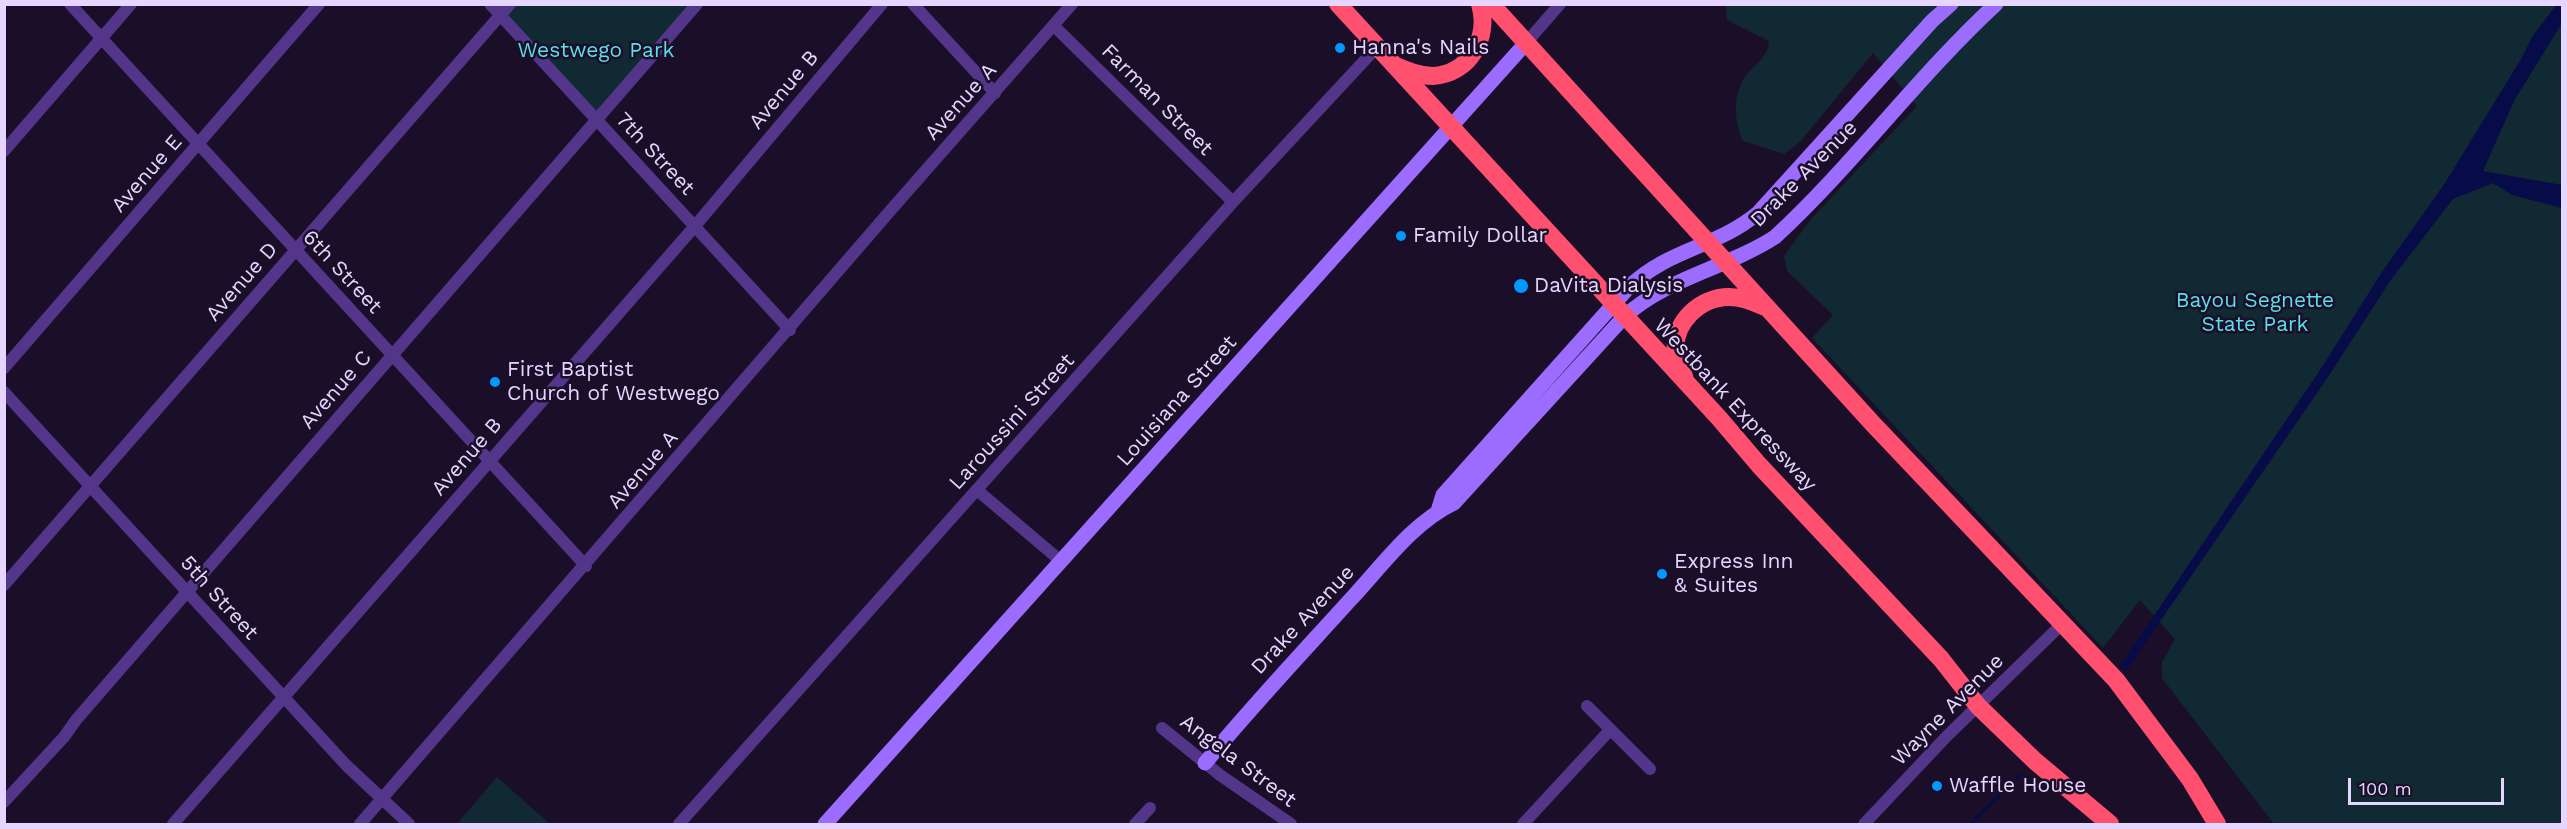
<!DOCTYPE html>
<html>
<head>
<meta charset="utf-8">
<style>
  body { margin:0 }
  #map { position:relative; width:2567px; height:829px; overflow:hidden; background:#1a0e28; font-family:"Work Sans",sans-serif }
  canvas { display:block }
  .frame { position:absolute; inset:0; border:6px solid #e6d5ff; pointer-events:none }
  .scale { position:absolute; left:2348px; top:778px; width:156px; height:27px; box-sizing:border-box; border:3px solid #e6d5ff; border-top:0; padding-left:8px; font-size:18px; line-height:21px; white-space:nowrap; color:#e6d5ff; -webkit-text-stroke:4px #1a0e28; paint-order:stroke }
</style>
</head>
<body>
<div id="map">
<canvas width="2567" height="829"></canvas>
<div class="frame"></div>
<div class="scale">100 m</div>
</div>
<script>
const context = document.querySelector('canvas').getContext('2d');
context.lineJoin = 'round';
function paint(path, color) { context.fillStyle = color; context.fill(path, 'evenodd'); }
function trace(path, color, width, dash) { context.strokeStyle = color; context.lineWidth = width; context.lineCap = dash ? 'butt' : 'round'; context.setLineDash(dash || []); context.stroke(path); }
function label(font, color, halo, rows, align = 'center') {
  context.font = font + ' "Work Sans",sans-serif'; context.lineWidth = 5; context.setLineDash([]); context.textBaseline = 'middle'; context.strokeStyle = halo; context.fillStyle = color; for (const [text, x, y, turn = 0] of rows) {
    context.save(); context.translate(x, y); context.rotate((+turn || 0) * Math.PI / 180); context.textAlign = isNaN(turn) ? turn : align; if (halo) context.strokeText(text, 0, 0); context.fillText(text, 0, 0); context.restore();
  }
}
paint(new Path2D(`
  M 510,5 L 697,5 L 597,120 L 500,15 Z
  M 1726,5 L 2562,5 L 2562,824 L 2274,824 L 2162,678 L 2162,662 L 2175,639 L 2140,600 L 2103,648 L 1812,338 L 1833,315 L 1787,271 L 1784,256 L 1811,219 L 1917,106 L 1873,53 L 1800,142 L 1784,154 L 1743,141 C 1734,122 1733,98 1743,80 C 1751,65 1768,60 1769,41 L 1727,20 Z
  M 497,777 L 550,824 L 457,824 Z`), '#112932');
paint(new Path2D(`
  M 2557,4 L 2562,5 L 2562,23 L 2514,101 L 2483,171 L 2562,185 L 2562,208 L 2512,195 L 2493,183 L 2453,199 L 2390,281 L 2330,374 L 2126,671 L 2120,666 L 2320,370 L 2382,272 L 2445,183 L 2521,59 L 2532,37 Z`), '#070b48');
trace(new Path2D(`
  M 1970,824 L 2020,775`), '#070b48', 3);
trace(new Path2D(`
  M 70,4 L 586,566
  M 490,4 L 790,330
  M 913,4 L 995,93
  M 1054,26 L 1233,202
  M 1526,43 L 1560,4
  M 4,151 L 131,4
  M 4,368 L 319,4
  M 4,392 L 346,765 L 409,824
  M 977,490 L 1062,562
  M 4,585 L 510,4
  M 1587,706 L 1650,769
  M 1162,728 L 1220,775 L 1291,824
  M 4,802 L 64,737 L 76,720 L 697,4
  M 173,824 L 695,226 L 882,4
  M 360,824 L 890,211 L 1072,4
  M 679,824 L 1233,202 L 1377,47
  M 1135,824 L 1150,808
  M 1523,824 L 1610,730
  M 1864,824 L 1947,736 L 2061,625`), '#533689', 12);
trace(new Path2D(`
  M 1438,511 L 1443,495 L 1629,287 C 1670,248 1716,248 1758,213 L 1932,21 L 1951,4
  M 1205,763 C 1252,706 1302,653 1351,599 C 1382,566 1412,523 1454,503 L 1624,317 C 1666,278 1727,268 1775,237 C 1854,164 1917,77 1996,4
  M 825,824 L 1526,43`), '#9c6cff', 15);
trace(new Path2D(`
  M 1338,4 L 1719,418 L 1759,465 L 1941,659 L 1978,706 L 2035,761 L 2110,824
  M 1491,4 L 1873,424 L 2116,680 L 2190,779 L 2217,824
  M 1396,66 C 1408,71 1420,76 1433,76 C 1469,74 1490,38 1480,4
  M 1685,380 C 1683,371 1678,362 1676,353 C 1672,323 1700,297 1729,297 C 1742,297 1753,302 1765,307`), '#ff506f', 18);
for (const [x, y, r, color] of [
  [1340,48,6,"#0199ff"],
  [1401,236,6,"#0199ff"],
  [1521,286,8,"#0199ff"],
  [495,382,6,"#0199ff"],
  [1662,574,6,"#0199ff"],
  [1937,786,6,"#0199ff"]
]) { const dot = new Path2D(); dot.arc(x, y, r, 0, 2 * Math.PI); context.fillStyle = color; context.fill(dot); trace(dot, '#1a0e28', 2); }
label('21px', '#e6d5ff', '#1a0e28', [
  ["Hanna's Nails",1352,48],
  ["Family Dollar",1413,236],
  ["DaVita Dialysis",1534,286],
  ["First Baptist",507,370],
  ["Church of Westwego",507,394],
  ["Express Inn",1674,562],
  ["& Suites",1674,586],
  ["Waffle House",1949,786]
], 'left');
label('21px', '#59dfe7', '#1a0e28', [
  ["Westwego Park",596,51],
  ["Bayou Segnette",2255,301],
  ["State Park",2255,325]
]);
label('21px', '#e6d5ff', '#1a0e28', [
  ["Avenue B",784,90,-50],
  ["Farman Street",1157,100,45],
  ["Avenue A",961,102,-48],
  ["7th Street",655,154,47],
  ["Avenue E",147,174,-49],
  ["Drake Avenue",1804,174,-45],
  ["6th Street",342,272,47],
  ["Avenue D",242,282,-49],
  ["Avenue C",336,390,-49],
  ["Louisiana Street",1177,401,-48],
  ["Westbank Expressway",1735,405,47],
  ["Laroussini Street",1012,422,-48],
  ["Avenue B",467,457,-49],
  ["Avenue A",643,470,-49],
  ["5th Street",219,598,48],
  ["Drake Avenue",1303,620,-47],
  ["Wayne Avenue",1948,710,-45],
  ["Angela Street",1238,761,37]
]);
</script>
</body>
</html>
